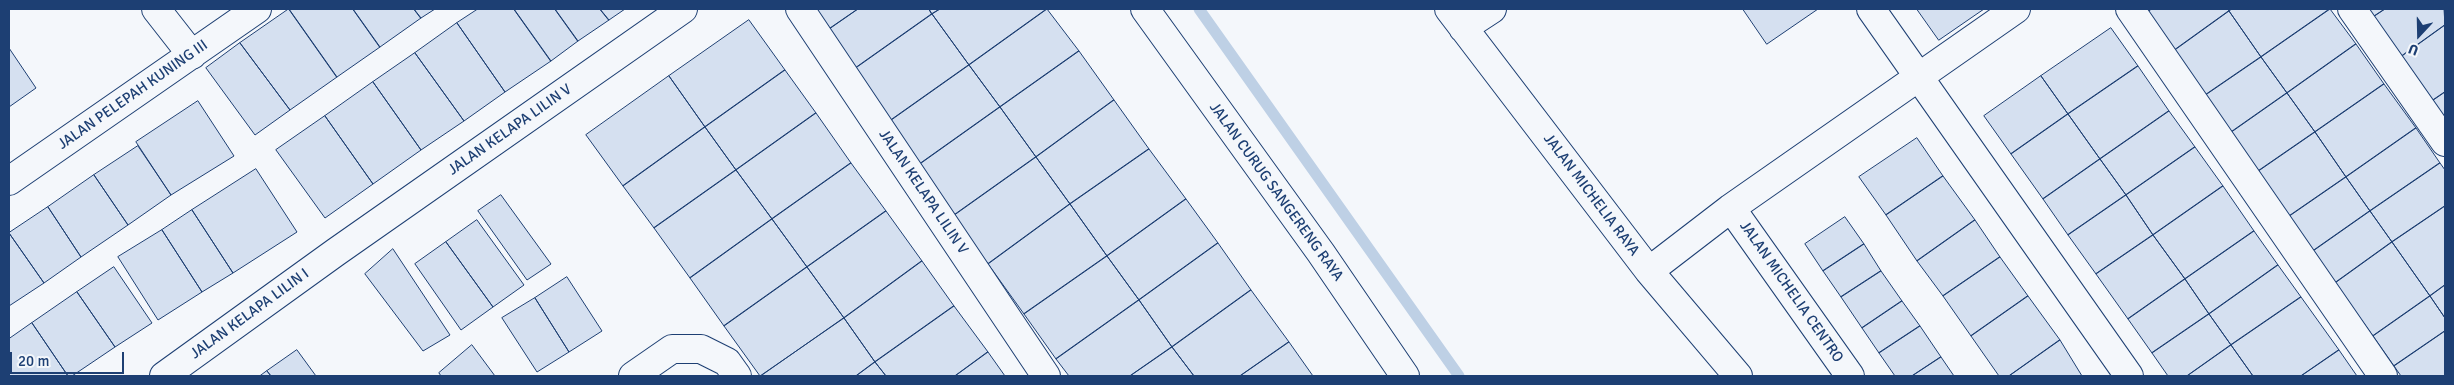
<!DOCTYPE html>
<html>
<head>
<meta charset="utf-8">
<style>
  body { margin:0 }
  #map { position:relative; width:2454px; height:385px; overflow:hidden; background:#f4f7fb; font-family:Signika,sans-serif }
  canvas { display:block }
  .frame { position:absolute; inset:0; border:10px solid #1d3f73; pointer-events:none }
  .north { position:absolute; left:2394px; top:10px; width:50px; height:50px; -webkit-text-stroke:4px #f4f7fb; paint-order:stroke; rotate:201deg; font-size:14px; font-weight:700; line-height:20px; text-align:center; color:#1d3f73 }
  .north::after { content:''; display:block; margin:auto; width:18px; height:22px; background:#1d3f73; clip-path:polygon(50% 0,100% 100%,50% 72%,0 100%) }
  .scale { position:absolute; left:10px; top:352px; width:114px; height:22px; box-sizing:border-box; border:2px solid #1d3f73; border-top:0; padding-left:6px; font-size:15px; line-height:18px; white-space:nowrap; color:#1d3f73; -webkit-text-stroke:4px #f4f7fb; paint-order:stroke }
</style>
</head>
<body>
<div id="map">
<canvas width="2454" height="385"></canvas>
<div class="frame"></div>
<div class="north">U</div>
<div class="scale">20 m</div>
</div>
<script>
const context = document.querySelector('canvas').getContext('2d');
context.lineJoin = 'round';
function trace(path, color, width, dash) { context.strokeStyle = color; context.lineWidth = width; context.lineCap = dash ? 'butt' : 'round'; context.setLineDash(dash || []); context.stroke(path); }
function paint(path, color) { context.fillStyle = color; context.fill(path, 'evenodd'); }
function label(font, color, halo, rows, align = 'center') {
  context.font = font + ' Signika,sans-serif'; context.lineWidth = 4; context.setLineDash([]); context.textBaseline = 'middle'; context.strokeStyle = halo; context.fillStyle = color; for (const [text, x, y, turn = 0] of rows) {
    context.save(); context.translate(x, y); context.rotate((+turn || 0) * Math.PI / 180); context.textAlign = isNaN(turn) ? turn : align; if (halo) context.strokeText(text, 0, 0); context.fillText(text, 0, 0); context.restore();
  }
}
trace(new Path2D(`
  M 1199,9 L 1459,376`), '#bed0e5', 11);
const building = new Path2D(`
  M 289,9 L 337,77 L 290,110 L 240,43 Z
  M 289,9 L 353,9 L 380,47 L 337,77 Z
  M 353,9 L 414,9 L 421,18 L 380,47 Z
  M 414,9 L 435,9 L 421,18 Z
  M 478,9 L 514,9 L 551,61 L 505,92 L 457,23 Z
  M 514,9 L 555,9 L 578,41 L 551,61 Z
  M 555,9 L 600,9 L 609,20 L 578,41 Z
  M 600,9 L 625,9 L 609,20 Z
  M 804,9 L 858,9 L 822,34 Z
  M 858,9 L 929,9 L 932,14 L 850,72 L 822,34 Z
  M 929,9 L 940,9 L 932,14 Z
  M 940,9 L 1047,9 L 969,65 L 932,14 Z
  M 1047,9 L 1079,51 L 1000,107 L 969,65 Z
  M 1743,9 L 1818,9 L 1767,44 Z
  M 1917,9 L 1984,9 L 1939,40 Z
  M 2152,9 L 2228,9 L 2229,11 L 2172,52 L 2145,14 Z
  M 2233,9 L 2330,9 L 2261,57 L 2229,11 Z
  M 2330,9 L 2356,44 L 2287,93 L 2261,57 Z
  M 2359,9 L 2385,9 L 2367,21 Z
  M 2385,9 L 2444,9 L 2445,25 L 2395,61 L 2367,21 Z
  M 2229,11 L 2261,57 L 2204,96 L 2172,52 Z
  M 932,14 L 969,65 L 887,123 L 850,72 Z
  M 749,20 L 785,70 L 705,127 L 669,76 Z
  M 457,23 L 505,92 L 464,121 L 415,53 Z
  M 2445,25 L 2445,92 L 2426,105 L 2395,61 Z
  M 2111,28 L 2138,66 L 2068,114 L 2041,76 Z
  M 240,43 L 290,110 L 255,135 L 206,68 Z
  M 2356,44 L 2384,84 L 2315,132 L 2287,93 Z
  M 9,48 L 36,88 L 9,107 Z
  M 1079,51 L 1114,100 L 1036,157 L 1000,107 Z
  M 415,53 L 464,121 L 421,150 L 373,82 Z
  M 2261,57 L 2287,93 L 2230,133 L 2204,96 Z
  M 969,65 L 1000,107 L 917,166 L 887,123 Z
  M 2138,66 L 2169,111 L 2100,159 L 2068,114 Z
  M 785,70 L 816,113 L 736,170 L 705,127 Z
  M 669,76 L 705,127 L 623,186 L 586,135 Z
  M 2041,76 L 2068,114 L 2011,154 L 1984,116 Z
  M 373,82 L 421,150 L 373,184 L 325,116 Z
  M 2384,84 L 2416,128 L 2346,177 L 2315,132 Z
  M 2445,92 L 2445,132 L 2426,105 Z
  M 2287,93 L 2315,132 L 2257,172 L 2230,133 Z
  M 1114,100 L 1149,149 L 1070,204 L 1036,157 Z
  M 198,101 L 234,156 L 171,195 L 136,142 Z
  M 1000,107 L 1036,157 L 953,216 L 917,166 Z
  M 2169,111 L 2195,147 L 2126,195 L 2100,159 Z
  M 816,113 L 851,163 L 772,219 L 736,170 Z
  M 2068,114 L 2100,159 L 2043,199 L 2011,154 Z
  M 325,116 L 373,184 L 325,218 L 276,150 Z
  M 705,127 L 736,170 L 654,228 L 623,186 Z
  M 2416,128 L 2440,163 L 2370,211 L 2346,177 Z
  M 2315,132 L 2346,177 L 2288,217 L 2257,172 Z
  M 1917,138 L 1943,176 L 1886,215 L 1859,177 Z
  M 138,146 L 171,195 L 128,225 L 94,175 Z
  M 2195,147 L 2223,186 L 2153,235 L 2126,195 Z
  M 1149,149 L 1186,199 L 1107,256 L 1070,204 Z
  M 1036,157 L 1070,204 L 988,264 L 953,216 Z
  M 2100,159 L 2126,195 L 2068,235 L 2043,199 Z
  M 851,163 L 886,211 L 807,267 L 772,219 Z
  M 2440,163 L 2445,170 L 2445,206 L 2392,242 L 2370,211 Z
  M 256,169 L 297,232 L 233,273 L 192,210 Z
  M 736,170 L 772,219 L 690,278 L 654,228 Z
  M 94,175 L 128,225 L 81,257 L 48,207 Z
  M 1943,176 L 1975,220 L 1917,261 L 1886,215 Z
  M 2346,177 L 2370,211 L 2313,251 L 2288,217 Z
  M 2223,186 L 2254,231 L 2185,279 L 2153,235 Z
  M 501,195 L 551,264 L 527,280 L 478,211 Z
  M 2126,195 L 2153,235 L 2096,274 L 2068,235 Z
  M 1186,199 L 1218,243 L 1139,300 L 1107,256 Z
  M 1070,204 L 1107,256 L 1024,314 L 988,264 Z
  M 2445,206 L 2445,285 L 2430,296 L 2392,242 Z
  M 48,207 L 81,257 L 44,283 L 9,233 Z
  M 192,210 L 233,273 L 202,292 L 162,230 Z
  M 886,211 L 922,261 L 844,318 L 807,267 Z
  M 2370,211 L 2392,242 L 2335,283 L 2313,251 Z
  M 1845,217 L 1864,244 L 1823,271 L 1805,244 Z
  M 772,219 L 807,267 L 724,326 L 690,278 Z
  M 477,220 L 524,285 L 493,307 L 446,242 Z
  M 1975,220 L 2000,257 L 1943,296 L 1917,261 Z
  M 162,230 L 202,292 L 158,320 L 118,257 Z
  M 2254,231 L 2278,265 L 2209,314 L 2185,279 Z
  M 9,233 L 44,283 L 9,306 Z
  M 2153,235 L 2185,279 L 2128,319 L 2096,274 Z
  M 446,242 L 493,307 L 461,330 L 415,264 Z
  M 2392,242 L 2430,296 L 2373,336 L 2335,283 Z
  M 1218,243 L 1251,290 L 1172,347 L 1139,300 Z
  M 1864,244 L 1881,271 L 1841,297 L 1823,271 Z
  M 393,249 L 450,335 L 423,351 L 365,274 Z
  M 1107,256 L 1139,300 L 1056,359 L 1024,314 Z
  M 2000,257 L 2028,296 L 1971,336 L 1943,296 Z
  M 922,261 L 954,306 L 875,362 L 844,318 Z
  M 2278,265 L 2301,297 L 2231,345 L 2209,314 Z
  M 114,267 L 152,323 L 115,347 L 77,292 Z
  M 807,267 L 844,318 L 760,376 L 724,326 Z
  M 1881,271 L 1902,301 L 1862,328 L 1841,297 Z
  M 567,277 L 602,331 L 569,352 L 535,298 Z
  M 2185,279 L 2209,314 L 2152,353 L 2128,319 Z
  M 2445,285 L 2445,318 L 2430,296 Z
  M 1251,290 L 1289,342 L 1240,376 L 1194,376 L 1172,347 Z
  M 77,292 L 115,347 L 72,376 L 68,376 L 32,323 Z
  M 2028,296 L 2060,340 L 2009,376 L 1999,376 L 1971,336 Z
  M 2430,296 L 2445,318 L 2445,331 L 2394,366 L 2373,336 Z
  M 2301,297 L 2339,350 L 2301,376 L 2253,376 L 2231,345 Z
  M 535,298 L 569,352 L 537,372 L 502,318 Z
  M 1139,300 L 1172,347 L 1130,376 L 1069,376 L 1056,359 Z
  M 1902,301 L 1920,326 L 1879,353 L 1862,328 Z
  M 954,306 L 988,352 L 955,376 L 886,376 L 875,362 Z
  M 2209,314 L 2231,345 L 2187,376 L 2168,376 L 2152,353 Z
  M 844,318 L 875,362 L 856,376 L 761,376 Z
  M 32,323 L 68,376 L 9,376 L 9,339 Z
  M 1920,326 L 1941,357 L 1912,376 L 1895,376 L 1879,353 Z
  M 2445,331 L 2445,376 L 2401,376 L 2394,366 Z
  M 2060,340 L 2082,376 L 2009,376 Z
  M 1289,342 L 1313,376 L 1240,376 Z
  M 472,345 L 495,376 L 441,376 L 439,373 Z
  M 2231,345 L 2253,376 L 2187,376 Z
  M 1172,347 L 1194,376 L 1130,376 Z
  M 297,350 L 316,376 L 271,376 L 267,371 Z
  M 2339,350 L 2357,376 L 2301,376 Z
  M 988,352 L 1005,376 L 955,376 Z
  M 1941,357 L 1954,376 L 1912,376 Z
  M 875,362 L 886,376 L 856,376 Z
  M 267,371 L 271,376 L 260,376 Z`);
paint(building, '#d5e0f0');
trace(building, '#1d3f73', 1);
const minor = new Path2D(`
  M 156,9 L 192,55
  M 800,9 L 1046,376
  M 1449,9 L 1649,271 L 1738,376
  M 1871,9 L 2129,376
  M 2130,9 L 2383,376
  M 2352,9 L 2445,142
  M 1463,28 L 1492,9
  M 9,181 L 257,9
  M 1731,208 L 1850,376
  M 1649,271 L 1731,208 L 2016,9
  M 164,376 L 336,252 L 683,9
  M 633,376 L 672,349 L 701,349 L 727,362 L 737,376`);
const major = new Path2D(`
  M 1145,9 L 1321,253 L 1405,376`);
trace(minor, '#1d3f73', 30);
trace(major, '#1d3f73', 30);
trace(minor, '#f4f7fb', 28);
trace(major, '#f4f7fb', 28);
label('15px', '#1d3f73', '#f4f7fb', [
  ["JALAN PELEPAH KUNING III",133,95,-35],
  ["JALAN KELAPA LILIN V",510,130,-35],
  ["JALAN KELAPA LILIN V",923,192,56],
  ["JALAN CURUG SANGERENG RAYA",1276,192,54],
  ["JALAN MICHELIA RAYA",1591,195,53],
  ["JALAN MICHELIA CENTRO",1791,292,55],
  ["JALAN KELAPA LILIN I",250,314,-36]
]);
</script>
</body>
</html>
